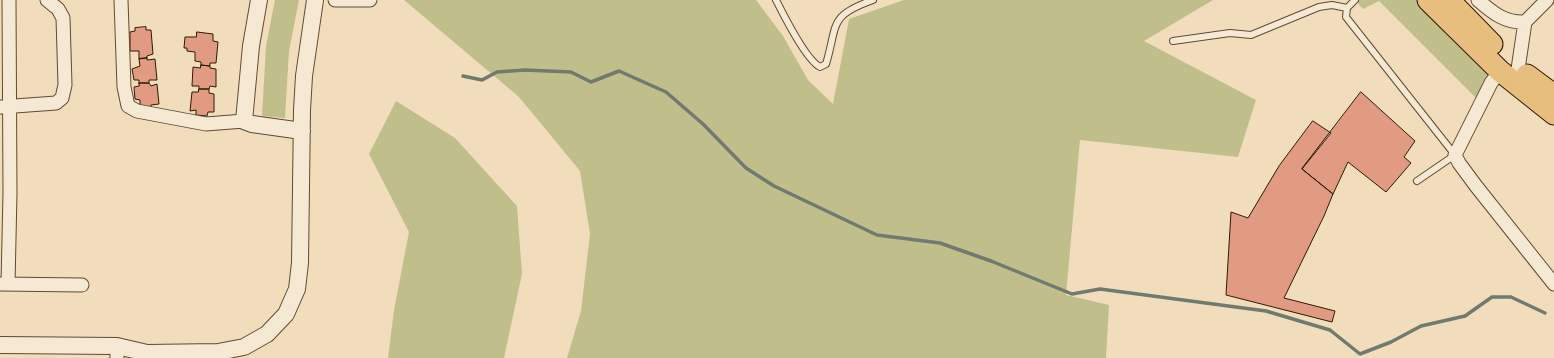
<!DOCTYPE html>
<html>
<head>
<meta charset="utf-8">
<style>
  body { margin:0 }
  canvas { display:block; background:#f1ddbb }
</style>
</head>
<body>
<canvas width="1554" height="358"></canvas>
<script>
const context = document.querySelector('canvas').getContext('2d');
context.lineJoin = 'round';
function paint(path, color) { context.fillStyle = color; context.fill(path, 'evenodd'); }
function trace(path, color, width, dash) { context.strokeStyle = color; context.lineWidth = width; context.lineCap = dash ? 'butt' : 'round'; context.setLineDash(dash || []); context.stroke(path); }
paint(new Path2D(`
  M 275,0 L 299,0 L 289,51 L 285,118 L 262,116 L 266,46 Z
  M 404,0 L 756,0 L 783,36 L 808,80 L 833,104 L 849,19 L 904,0 L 1213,0 L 1144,41 L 1256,100 L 1238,157 L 1080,140 L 1066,295 L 1109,305 L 1106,358 L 567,358 L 581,311 L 590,234 L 580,171 L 519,97 Z
  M 1355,0 L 1418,0 L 1489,77 L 1476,98 L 1379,1 L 1363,9 Z
  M 396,101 L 455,138 L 517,206 L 522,274 L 504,358 L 388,358 L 394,310 L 409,232 L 369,154 Z`), '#c0bf8c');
trace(new Path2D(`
  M 463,76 L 482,80 L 497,72 L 525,70 L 571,72 L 591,82 L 619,71 L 666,92 L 703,124 L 746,168 L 774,186 L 877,235 L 940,243 L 991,261 L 1072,294 L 1100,289 L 1266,311 L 1330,330 L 1360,354 L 1391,342 L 1421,326 L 1465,316 L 1492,297 L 1511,297 L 1545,313`), '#717a70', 3.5);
const building = new Path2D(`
  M 146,27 L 146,30 L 151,30 L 153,54 L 147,56 L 147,58 L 139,59 L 139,51 L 130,51 L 130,32 L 135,31 L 135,28 Z
  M 197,32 L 213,34 L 213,41 L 218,42 L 216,63 L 210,63 L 210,66 L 201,65 L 201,62 L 195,61 L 195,52 L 187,51 L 187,48 L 184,48 L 185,37 L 196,37 Z
  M 147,58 L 147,60 L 155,59 L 157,80 L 149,80 L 149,83 L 139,83 L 139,80 L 134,80 L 132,69 L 140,66 L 139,59 Z
  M 201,65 L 210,66 L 210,68 L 216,69 L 216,87 L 210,86 L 209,89 L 199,89 L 199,86 L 192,86 L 193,67 L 200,68 Z
  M 139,83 L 149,83 L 151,86 L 157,84 L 159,104 L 151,105 L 151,108 L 140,109 L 140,100 L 135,99 L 134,87 L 139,86 Z
  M 199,89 L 209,89 L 209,93 L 214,94 L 214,112 L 208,112 L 207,116 L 196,115 L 196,110 L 190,111 L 192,92 L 198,92 Z
  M 1361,92 L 1415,141 L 1404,157 L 1411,163 L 1386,192 L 1348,162 L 1333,194 L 1302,169 Z
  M 1313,121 L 1331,133 L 1302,169 L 1333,194 L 1324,216 L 1284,298 L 1335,311 L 1332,322 L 1226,295 L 1231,212 L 1248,218 L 1279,166 Z`);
paint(building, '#e29b83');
trace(building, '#2e1904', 1);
const service = new Path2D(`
  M 776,0 C 784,16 806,60 820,67 L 826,64 C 838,24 828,16 873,0
  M 1355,0 L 1347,8 L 1346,17 L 1455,155 L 1417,181
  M 1173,41 L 1230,33 L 1251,35 L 1319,7 L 1332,5 L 1347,8`);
const minor = new Path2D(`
  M 121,0 L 124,87 L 128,106 L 137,111 L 206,124 L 244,121
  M 335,0 L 370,0
  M 1478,0 C 1493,13 1505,23 1525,22
  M 1518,69 L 1525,22 L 1547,0
  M 1500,71 L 1491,83 L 1455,155 L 1459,163 L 1476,186 L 1554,284
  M 1,107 L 56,103 L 62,98 L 65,85 L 63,18 L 58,9 L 47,0
  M 0,284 L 82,285
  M 8,284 L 10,193 L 9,0
  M 117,358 L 117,346`);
const tertiary = new Path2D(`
  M 259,0 L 251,46 L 244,121 L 252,124 L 302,131
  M 0,345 L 117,346 L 147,353 L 218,352 L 244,347 L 267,334 L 286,314 L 297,289 L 300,263 L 302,110 L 304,76 L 315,0`);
const trunk = new Path2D(`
  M 1428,0 L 1500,71 L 1554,114
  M 1449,0 L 1492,44
  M 1527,75 L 1554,95`);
trace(service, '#5f4a32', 8);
trace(minor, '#5f4a32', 15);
trace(tertiary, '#5f4a32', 18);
trace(trunk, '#2e1904', 23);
trace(service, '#f6e9d3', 6);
trace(minor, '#f6e9d3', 13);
trace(tertiary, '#f6e9d3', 16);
trace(trunk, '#e8be7e', 21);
</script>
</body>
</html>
